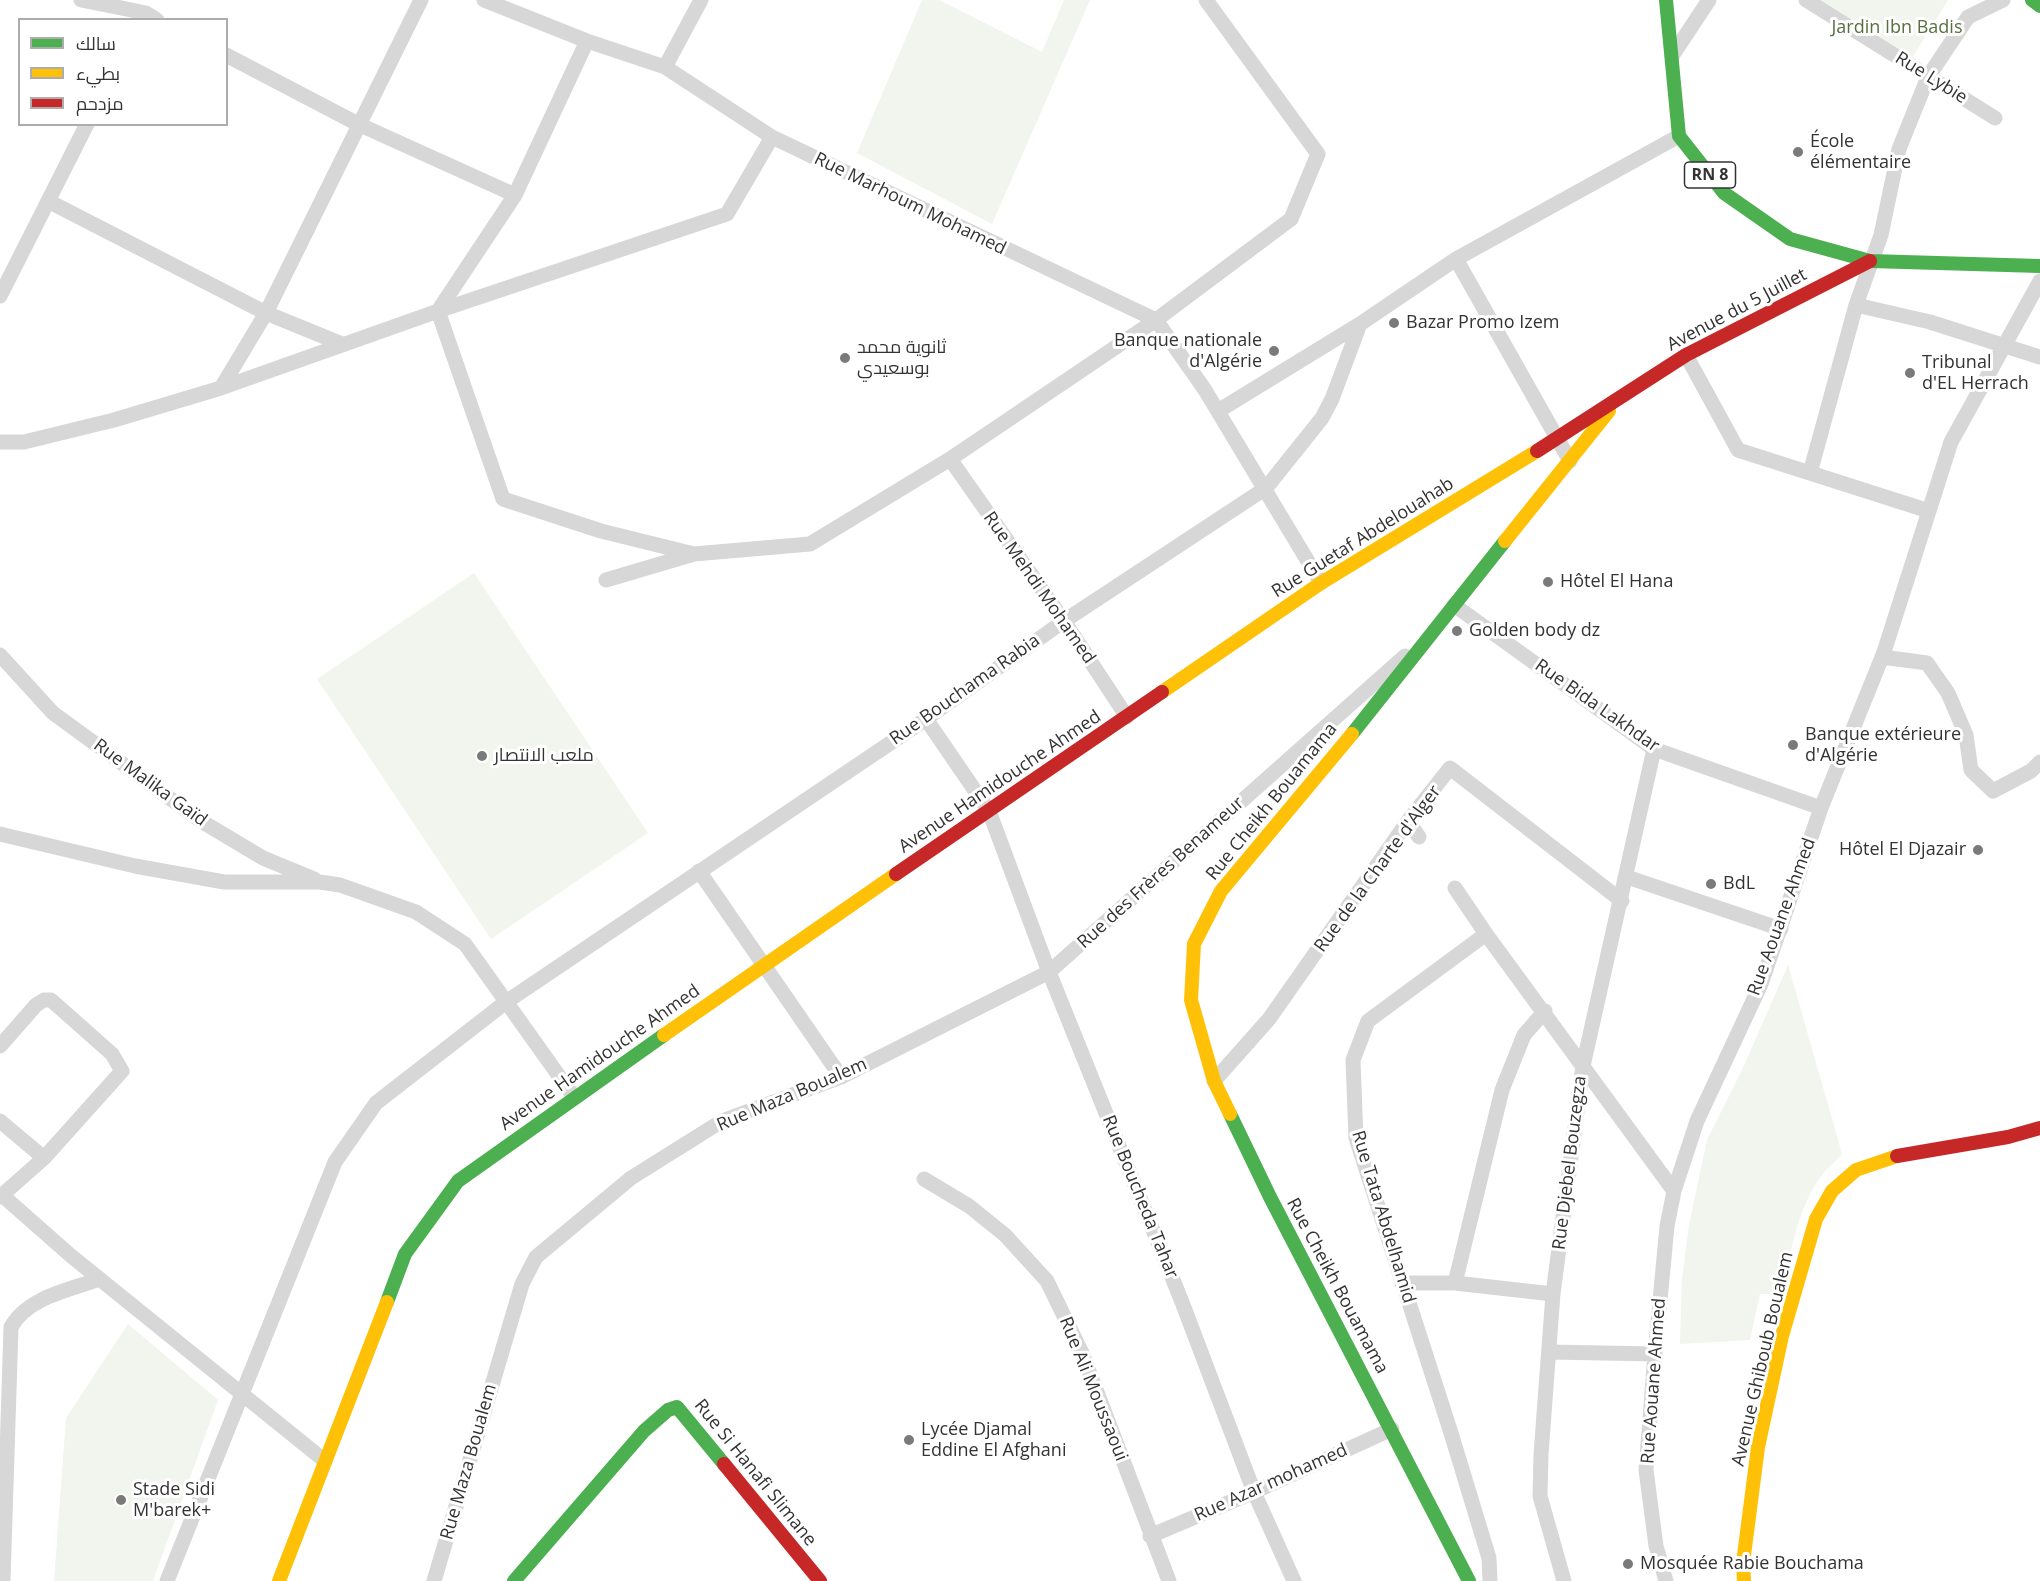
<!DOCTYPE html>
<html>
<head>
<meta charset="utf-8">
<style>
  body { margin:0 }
  #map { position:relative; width:2040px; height:1581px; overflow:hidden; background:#fff; font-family:"Open Sans",Cairo,sans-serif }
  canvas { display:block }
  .legend { position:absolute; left:18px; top:18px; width:210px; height:108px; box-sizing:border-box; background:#fff; border:2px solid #adadad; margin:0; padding:8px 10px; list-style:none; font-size:18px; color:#333 }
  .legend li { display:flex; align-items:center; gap:12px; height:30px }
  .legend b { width:30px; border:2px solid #adadad }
</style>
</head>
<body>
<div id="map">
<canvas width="2040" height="1581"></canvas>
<ul class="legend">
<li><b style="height:8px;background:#4caf50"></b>سالك</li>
<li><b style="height:8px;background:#ffc107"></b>بطيء</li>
<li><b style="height:8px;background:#c62828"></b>مزدحم</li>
</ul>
</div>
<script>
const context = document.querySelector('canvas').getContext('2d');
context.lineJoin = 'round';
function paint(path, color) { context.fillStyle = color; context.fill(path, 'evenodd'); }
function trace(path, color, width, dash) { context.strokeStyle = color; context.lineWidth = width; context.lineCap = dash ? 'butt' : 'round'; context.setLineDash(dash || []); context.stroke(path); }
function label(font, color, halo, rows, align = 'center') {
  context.font = font + ' "Open Sans",Cairo,sans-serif'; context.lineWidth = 6; context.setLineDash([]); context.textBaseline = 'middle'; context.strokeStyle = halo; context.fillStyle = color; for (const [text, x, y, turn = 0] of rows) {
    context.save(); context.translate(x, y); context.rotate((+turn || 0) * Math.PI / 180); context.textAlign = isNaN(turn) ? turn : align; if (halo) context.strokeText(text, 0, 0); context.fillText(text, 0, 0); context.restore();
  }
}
paint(new Path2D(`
  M 922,0 L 939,0 L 1042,52 L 1064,0 L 1090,0 L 992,224 L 857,153 Z
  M 1802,0 L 1948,0 L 1906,68 Z
  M 474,573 L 648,833 L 491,939 L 317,679 Z
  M 1788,965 L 1842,1154 C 1834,1163 1823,1172 1817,1182 C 1796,1215 1789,1257 1783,1294 L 1760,1294 L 1750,1340 L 1680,1344 L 1682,1279 L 1689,1225 L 1707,1140 L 1742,1070 Z
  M 128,1324 L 218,1400 L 153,1581 L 54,1581 L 66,1418 Z`), '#f1f5ed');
trace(new Path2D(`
  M 81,0 L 146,13 L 157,20
  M 484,0 L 587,41 L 665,67 L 772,137 L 1156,320 L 1205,390 L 1321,583
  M 1806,0 L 1995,118
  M 587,41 L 515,195 L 438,311 L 503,499 L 601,531 L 694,554 L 810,544 L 950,459 L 1156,320 L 1291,219 L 1318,154 L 1206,0
  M 226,55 L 358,124 L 515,195
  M 1672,56 L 1709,0
  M 665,67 L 701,0
  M 48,201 L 266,313 L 342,344
  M 1456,259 L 1570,461
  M 0,296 L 87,124
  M 1856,305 L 1930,322 L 2040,357
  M 1686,355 L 1738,450 L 1929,511
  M 221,388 L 266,313 L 421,0
  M 1218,411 L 1360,324 L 1456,259 L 1679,136
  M 0,442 L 24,442 L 114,420 L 221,388 L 438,311 L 727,214 L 772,137
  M 950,459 L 1064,621 L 1127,717
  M 1810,473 L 1856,305 L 1881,235 L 1899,149 L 1928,77 L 1968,17 L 2003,0
  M 606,580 L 694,554
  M 1454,605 L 1654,749 L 1821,808
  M 0,655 L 53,713 L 201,821 L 263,858 L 314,879
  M 1882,657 L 1927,663 L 1948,693 L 1966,735 L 1971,770 L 1993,791 L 2031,771 L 2040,762
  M 926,719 L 989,811 L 1049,972 L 1182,1302 L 1254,1492 L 1294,1581
  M 1408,821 L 1419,837
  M 0,834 L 135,866 L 224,882 L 320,882 L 340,885 L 416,912 L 465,944 L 574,1097
  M 699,871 L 841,1077
  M 1627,877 L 1781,929
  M 1455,888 L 1486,934
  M 0,1046 L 36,1005 L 44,1000 L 51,1000 L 112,1054 L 122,1071 L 44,1158 L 0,1197
  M 1214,1081 L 1269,1019 L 1408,821 L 1450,768 L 1622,901
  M 0,1121 L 44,1158
  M 924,1179 L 969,1206 L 1005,1235 L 1047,1281 L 1082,1353 L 1169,1581
  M 2,1195 L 70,1255 L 325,1461
  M 1402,1283 L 1455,1283 L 1553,1294
  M 1455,1283 L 1502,1090 L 1524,1035 L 1545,1011
  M 1550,1352 L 1655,1354
  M 1150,1536 L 1254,1492 L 1392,1429
  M 3,1581 L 11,1327 C 28,1297 69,1290 100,1279
  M 167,1581 L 335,1162 L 376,1103 L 506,1002 L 926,719 L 1064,621 L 1266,488 L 1322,418 L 1332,399 L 1360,324
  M 434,1581 L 522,1284 L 536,1257 L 631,1178 L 722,1121 L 841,1077 L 1049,972 L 1405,656
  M 1490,1581 L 1489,1558 L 1451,1433 L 1356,1138 L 1353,1060 L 1368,1021 L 1486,934 L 1674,1191
  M 1564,1581 L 1540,1496 L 1541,1454 L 1553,1294 L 1583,1066 L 1654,749
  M 1666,1581 L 1656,1546 L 1646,1470 L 1655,1354 L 1667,1226 L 1674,1191 L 1697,1121 L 1761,984 L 1821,808 L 1884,652 L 1951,442 L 2040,281`), '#d7d7d7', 15);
trace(new Path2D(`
  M 1666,0 L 1679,136 L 1724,193 L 1790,239 L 1870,261 L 2040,266
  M 2032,0 L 2040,6
  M 1352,734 L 1505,541
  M 1230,1114 L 1270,1197 L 1469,1581
  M 387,1302 L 405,1254 L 458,1181 L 664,1035
  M 514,1581 L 644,1431 L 668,1410 L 677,1407 L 724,1464`), '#4caf50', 14);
trace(new Path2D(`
  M 1505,541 L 1609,411
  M 1162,692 L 1321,583 L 1537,451
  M 664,1035 L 896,874
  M 1230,1114 L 1214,1081 L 1191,1000 L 1194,944 L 1221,891 L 1352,734
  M 279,1581 L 387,1302
  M 1744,1581 L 1743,1563 L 1758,1447 L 1782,1336 L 1816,1219 L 1832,1191 L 1856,1170 L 1897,1156`), '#ffc107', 14);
trace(new Path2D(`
  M 1537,451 L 1686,355 L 1870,261
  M 896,874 L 1162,692
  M 1897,1156 L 2008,1137 L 2040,1128
  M 724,1464 L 820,1581`), '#c62828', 14);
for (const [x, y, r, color] of [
  [1798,152,6,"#7a7a7a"],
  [1394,323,6,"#7a7a7a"],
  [1274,351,6,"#7a7a7a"],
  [845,358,6,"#7a7a7a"],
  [1910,373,6,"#7a7a7a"],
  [1548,582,6,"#7a7a7a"],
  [1457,631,6,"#7a7a7a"],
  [1793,745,6,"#7a7a7a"],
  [482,756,6,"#7a7a7a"],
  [1978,850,6,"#7a7a7a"],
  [1711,884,6,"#7a7a7a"],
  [909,1440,6,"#7a7a7a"],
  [121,1500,6,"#7a7a7a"],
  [1628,1564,6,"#7a7a7a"]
]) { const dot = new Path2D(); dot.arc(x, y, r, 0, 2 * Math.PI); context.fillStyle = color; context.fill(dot); trace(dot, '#fff', 2); }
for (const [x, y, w] of [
  [1710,175,51]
]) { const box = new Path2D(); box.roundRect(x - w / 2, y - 13, w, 26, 4.5); context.fillStyle = '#fff'; context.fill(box); trace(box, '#333', 1.5); }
label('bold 16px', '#333', null, [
  ["RN 8",1710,175]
]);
label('18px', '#56703f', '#fff', [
  ["Jardin Ibn Badis",1897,28]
]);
label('18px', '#333', '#fff', [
  ["Rue Lybie",1931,78,32],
  ["Rue Marhoum Mohamed",910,204,26],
  ["Avenue du 5 Juillet",1737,310,-28],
  ["Rue Guetaf Abdelouahab",1363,538,-32],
  ["Rue Mehdi Mohamed",1039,588,55],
  ["Rue Bouchama Rabia",965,690,-35],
  ["Rue Bida Lakhdar",1597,706,35],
  ["Avenue Hamidouche Ahmed",1000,782,-34],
  ["Rue Malika Gaïd",150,783,36],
  ["Rue Cheikh Bouamama",1272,802,-51],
  ["Rue de la Charte d'Alger",1378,869,-54],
  ["Rue des Frères Benameur",1161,873,-42],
  ["Rue Aouane Ahmed",1782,917,-70],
  ["Avenue Hamidouche Ahmed",600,1058,-35],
  ["Rue Maza Boualem",792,1095,-23],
  ["Rue Djebel Bouzegza",1570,1163,-83],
  ["Rue Boucheda Tahar",1140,1197,68],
  ["Rue Tata Abdelhamid",1383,1217,73],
  ["Rue Cheikh Bouamama",1337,1286,62],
  ["Avenue Ghiboub Boualem",1763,1359,-77],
  ["Rue Aouane Ahmed",1654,1381,-86],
  ["Rue Ali Moussaoui",1093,1389,68],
  ["Rue Maza Boualem",469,1462,-74],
  ["Rue Si Hanafi Slimane",755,1473,51],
  ["Rue Azar mohamed",1271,1483,-24]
]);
label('18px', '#333', '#fff', [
  ["École",1810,142],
  ["élémentaire",1810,163],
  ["Bazar Promo Izem",1406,323],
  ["Banque nationale",1262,341,"right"],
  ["d'Algérie",1262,362,"right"],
  ["ثانوية محمد",857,348],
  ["بوسعيدي",857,369],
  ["Tribunal",1922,363],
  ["d'EL Herrach",1922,384],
  ["Hôtel El Hana",1560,582],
  ["Golden body dz",1469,631],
  ["Banque extérieure",1805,735],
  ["d'Algérie",1805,756],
  ["ملعب الانتصار",494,756],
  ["Hôtel El Djazair",1966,850,"right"],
  ["BdL",1723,884],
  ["Lycée Djamal",921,1430],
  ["Eddine El Afghani",921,1451],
  ["Stade Sidi",133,1490],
  ["M'barek+",133,1511],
  ["Mosquée Rabie Bouchama",1640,1564]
], 'left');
</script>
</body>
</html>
